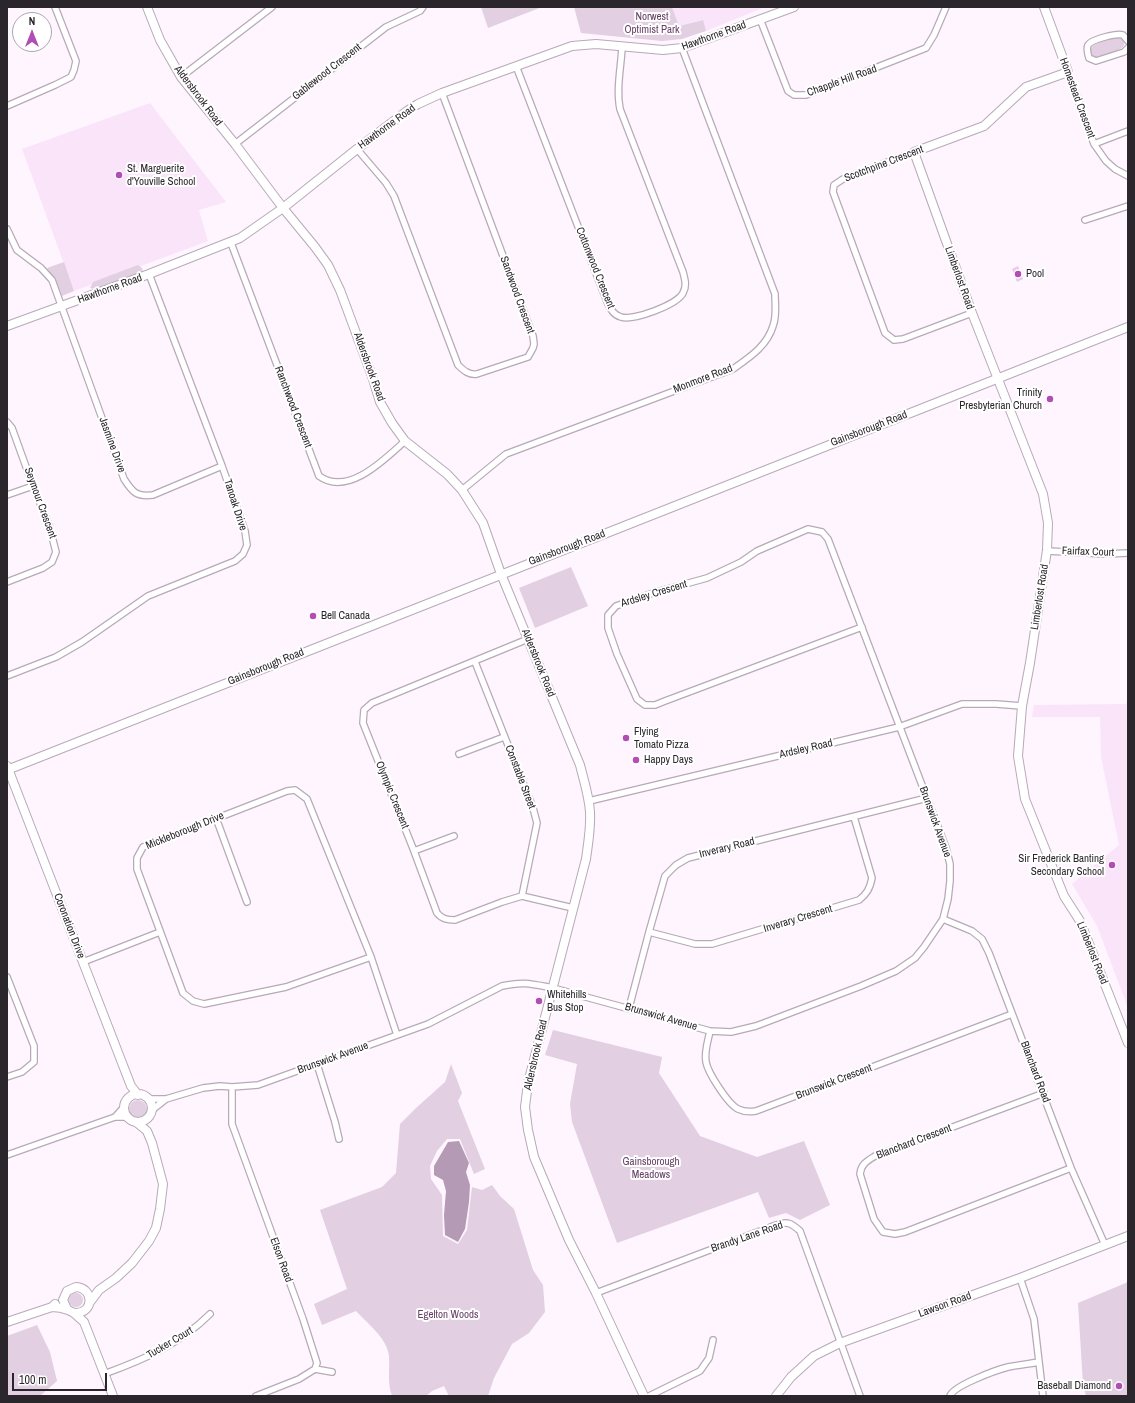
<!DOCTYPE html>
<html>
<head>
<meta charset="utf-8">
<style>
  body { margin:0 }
  #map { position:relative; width:1135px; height:1403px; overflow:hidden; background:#fff5fe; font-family:"Archivo Narrow",sans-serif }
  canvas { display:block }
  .frame { position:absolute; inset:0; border:8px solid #2b262b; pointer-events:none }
  .north { position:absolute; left:12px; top:12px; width:40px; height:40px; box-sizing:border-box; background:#fff; border:1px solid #aaa8aa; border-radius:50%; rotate:0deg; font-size:11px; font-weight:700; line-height:16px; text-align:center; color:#2b262b }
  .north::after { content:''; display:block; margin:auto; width:14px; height:18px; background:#b14db4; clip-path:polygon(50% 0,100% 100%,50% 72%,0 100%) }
  .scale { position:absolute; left:12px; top:1373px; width:95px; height:18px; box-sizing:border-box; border:2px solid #2b262b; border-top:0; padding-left:5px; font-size:12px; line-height:14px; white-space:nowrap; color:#2b262b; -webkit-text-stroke:3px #fff; paint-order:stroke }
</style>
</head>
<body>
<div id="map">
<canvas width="1135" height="1403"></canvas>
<div class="frame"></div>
<div class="north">N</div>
<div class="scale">100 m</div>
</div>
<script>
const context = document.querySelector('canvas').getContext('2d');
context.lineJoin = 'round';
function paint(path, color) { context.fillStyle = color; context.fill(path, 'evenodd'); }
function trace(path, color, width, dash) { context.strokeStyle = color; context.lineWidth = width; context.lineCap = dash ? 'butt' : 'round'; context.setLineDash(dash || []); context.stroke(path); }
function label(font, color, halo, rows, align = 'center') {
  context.font = font + ' "Archivo Narrow",sans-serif'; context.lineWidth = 4; context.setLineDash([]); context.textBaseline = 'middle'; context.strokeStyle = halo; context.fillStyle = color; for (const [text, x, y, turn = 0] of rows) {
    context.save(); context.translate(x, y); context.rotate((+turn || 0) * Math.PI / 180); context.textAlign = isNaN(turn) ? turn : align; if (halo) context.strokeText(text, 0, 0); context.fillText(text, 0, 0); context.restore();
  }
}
paint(new Path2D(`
  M 672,7 L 765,7 L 706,31 L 702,20 L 679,26 Z
  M 150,103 L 226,202 L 199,210 L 208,241 L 74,291 L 22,149 Z
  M 1128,699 L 1128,1008 L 1097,926 L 1072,884 L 1119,845 L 1101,757 L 1100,717 L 1032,717 L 1034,705 L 1126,704 Z`), '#fae4fa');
paint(new Path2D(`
  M 481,7 L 542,7 L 488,28 Z
  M 574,7 L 672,7 L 679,26 L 703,20 L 706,31 L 682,39 L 662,41 L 581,33 Z
  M 1117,36 L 1121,37 C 1130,47 1118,50 1110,53 C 1105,55 1100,58 1094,57 L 1091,54 L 1091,48 L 1094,45 Z
  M 64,262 L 74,291 L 62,296 L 56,281 L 47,268 Z
  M 138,265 L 142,268 L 143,272 L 94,289 L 90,288 L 93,282 Z
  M 1018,266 L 1023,279 L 1017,282 L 1012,269 Z
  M 571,567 L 588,606 L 535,628 L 519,588 Z
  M 553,1030 L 662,1057 L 659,1073 L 700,1136 L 757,1157 L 804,1141 L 830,1205 L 800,1220 L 786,1213 L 769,1218 L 758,1192 L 617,1243 L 572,1122 L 570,1104 L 577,1064 L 545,1055 Z
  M 451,1064 L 462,1093 L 458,1101 L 485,1169 L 474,1174 L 460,1139 L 447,1139 L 437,1151 L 430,1166 L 431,1179 L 442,1195 L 443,1236 L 458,1244 L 467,1230 L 472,1187 L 482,1190 L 492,1185 L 500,1196 L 514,1209 L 533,1270 L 543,1285 L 545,1312 L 529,1333 L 512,1344 L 494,1378 L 488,1396 L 449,1396 L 444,1386 L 432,1391 L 426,1396 L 392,1396 C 387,1383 390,1369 389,1356 C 387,1338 368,1324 356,1311 L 322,1325 L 314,1304 L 347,1289 L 320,1210 L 382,1187 L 396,1173 L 400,1124 L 416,1108 L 445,1082 Z
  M129 1109a9 9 0 1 1 18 0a9 9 0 1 1-18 0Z
  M 1128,1282 L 1128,1396 L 1086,1396 L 1083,1385 L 1078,1303 Z
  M69 1300a7 7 0 1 1 14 0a7 7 0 1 1-14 0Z
  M 37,1325 L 50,1352 L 57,1381 L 40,1396 L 7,1396 L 7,1336 Z`), '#e2cfe2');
paint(new Path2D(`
  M 459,1141 L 469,1163 L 466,1172 L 470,1185 L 469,1202 L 465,1229 L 458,1242 L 445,1235 L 444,1215 L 446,1191 L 443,1180 L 434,1175 L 434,1166 L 448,1142 Z`), '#b59ab5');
const street = new Path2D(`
  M 760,19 L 788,91 L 794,95 L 806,95 L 926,48 L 934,35 L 946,7
  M 1128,41 L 1123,35 C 1117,33 1092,39 1088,45 C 1086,49 1088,54 1089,58 L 1096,61 L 1124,52 L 1128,48
  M 516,66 L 608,304 C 611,310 614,315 621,317 C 633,321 677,305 683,293 C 687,286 685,280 683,272 L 620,109 C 616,89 621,68 622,47
  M 1068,72 L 1094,144 L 1106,161 L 1115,169 L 1128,176
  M 181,77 L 272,7
  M 7,106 L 55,85 L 71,77 L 74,70 L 76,61 L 55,7
  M 235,144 L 386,27 L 420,11 L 423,7
  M 1094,144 L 1128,131
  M 357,149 L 386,183 L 394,196 L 458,365 C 464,371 469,375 477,374 L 528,357 L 533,348 L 534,344 L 533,336 L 442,93
  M 914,152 L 843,179 L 834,185 L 833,192 L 885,333 L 894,340 L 903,339 L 972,313
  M 1085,220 L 1128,206
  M 7,229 L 17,250 L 41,268 L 52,280 L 124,479 C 133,493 137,497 153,495 L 222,466
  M 231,243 L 319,476 C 348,497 385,459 405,441
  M 7,422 L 12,428 L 33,486 L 49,525 L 56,552 L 52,562 L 43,568 L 7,582
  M 462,490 L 506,454 L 733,369 C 750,357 767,346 773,326 C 777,316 775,304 775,294 L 682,48
  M 7,495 L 33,486
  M 1047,551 L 1106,554 L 1128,553
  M 528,639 L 372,703 L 364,710 L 363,723 L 414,851 L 437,913 C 442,919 447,920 455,920 L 502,902 L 522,896 L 573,908
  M 475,662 L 533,808 L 537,823 L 522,896
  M 7,676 L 56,657 L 82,642 L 148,596 L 235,561 L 243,554 L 247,545 L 245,531 L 222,466 L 149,274
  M 459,754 L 504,737
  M 589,801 L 899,727 L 962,704 L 996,704 L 1022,706
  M 216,818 L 247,902
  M 414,851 L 454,836
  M 943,919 L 972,931 L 982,939 L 989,953 L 1071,1168 L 1105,1245
  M 649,932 L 695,944 L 712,944 L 859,900 C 867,894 870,888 872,878 L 854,817
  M 371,957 L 307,799 L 295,790 L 287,791 L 143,847 L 137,858 L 137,869 L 183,993 L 193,1001 L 204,1004 L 286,987 L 371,957 L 397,1035
  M 83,962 L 160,932
  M 7,977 L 34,1046 L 34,1062 L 22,1072 L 7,1077
  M 629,1008 L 649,932 L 665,876 L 676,865 L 688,858 L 927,798
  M 710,1031 C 708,1041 704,1052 706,1062 C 708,1073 728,1104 738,1109 C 744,1112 750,1112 756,1111 L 1012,1014
  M 317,1064 L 335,1122 L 339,1139
  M 232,1087 L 232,1124 L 303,1319 L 317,1363 L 315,1369 L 299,1379 L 256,1396
  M 1044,1093 L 875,1156 C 867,1161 861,1164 860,1174 L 874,1219 L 883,1232 L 895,1234 L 905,1232 L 1071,1168
  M 148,1099 L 166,1099 L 203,1088 L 220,1086 L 232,1087 L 258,1085 L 428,1024 L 502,986 C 524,981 532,984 553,988 L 710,1031 L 731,1032 L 756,1026 L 861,986 L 896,971 L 915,958 L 924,947 L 943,919 L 948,899 L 950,881 L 950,864 L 946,848 C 907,745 867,642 828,539 L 822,532 L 808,529 L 757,551 L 741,562 L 707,578 L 656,592 L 616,606 L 608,615 L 608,628 L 617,654 L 637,699 L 645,705 L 655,705 L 665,701 L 862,627
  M 152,1110 L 166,1099
  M 115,1117 L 124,1107
  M 7,1155 L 115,1117 L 127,1117
  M 1020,1278 L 1034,1319 L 1043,1396
  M 596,1293 L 776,1225 C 788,1221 791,1223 800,1231 L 860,1396
  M 315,1369 L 332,1372
  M 104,1374 C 143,1360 180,1344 210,1314
  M 649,1396 L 700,1371 L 709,1358 L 713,1340
  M 950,1396 C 953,1386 996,1370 1008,1367 C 1018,1365 1029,1364 1039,1362`);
const secondary = new Path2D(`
  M 147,7 L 160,40 L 181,77 L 235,144 L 283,208 L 315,247 L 328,265 L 340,290 L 372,376 L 380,402 L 392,423 L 405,441 L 447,474 L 462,490 L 483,523 L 501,574 L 580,765 C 584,781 589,796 590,812 C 591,828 588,844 586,859 L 528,1083 L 525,1107 L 528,1130 L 534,1157 L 569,1240 L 596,1293 L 644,1396
  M 1044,7 L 1068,72 L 1026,87 L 984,126 L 914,152 L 972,313 L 1043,494 L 1048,523 L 1047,550 L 1030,663 L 1022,706 L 1018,756 L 1025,799 L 1064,896 L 1080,921 L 1128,1043
  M 7,326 L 149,274 L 240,238 L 283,208 L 357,149 L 407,111 L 418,104 L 442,93 L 572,46 L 596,44 L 663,50 L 682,48 L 794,7
  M 7,766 L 131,1086 L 138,1095
  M 7,770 L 1128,327
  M124 1108a14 14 0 1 1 28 0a14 14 0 1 1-28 0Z
  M 90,1302 L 99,1290 L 116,1278 L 132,1263 L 149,1241 L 156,1228 L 160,1209 L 163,1184 L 152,1143 L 147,1131 L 136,1122
  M 52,1307 C 56,1307 63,1308 68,1310 C 71,1311 72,1313 76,1313 C 94,1313 94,1288 76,1287 L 67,1291 L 63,1300 L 67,1309
  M 74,1313 L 84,1322 L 113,1396
  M 7,1322 L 52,1307 L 55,1304
  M 776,1396 L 791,1377 L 814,1356 L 840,1343 L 1020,1278 L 1128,1236`);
trace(street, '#b8a9b8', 8);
trace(secondary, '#b8a9b8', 10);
trace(street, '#fff', 5.5);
trace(secondary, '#fff', 8);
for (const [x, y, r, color] of [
  [119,175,4,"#b14db4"],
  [1018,274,4,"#b14db4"],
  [1050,399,4,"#b14db4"],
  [313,616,4,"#b14db4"],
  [626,738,4,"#b14db4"],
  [636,760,4,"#b14db4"],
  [1112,865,4,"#b14db4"],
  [539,1001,4,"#b14db4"],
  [1119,1386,4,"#b14db4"]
]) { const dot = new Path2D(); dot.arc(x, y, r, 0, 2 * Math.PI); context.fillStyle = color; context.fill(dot); trace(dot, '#fff', 1.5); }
label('11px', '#664067', '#fff', [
  ["Norwest",652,17],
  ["Optimist Park",652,30],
  ["Gainsborough",651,1162],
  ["Meadows",651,1175],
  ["Egelton Woods",448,1315]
]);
label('11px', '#2b262b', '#fff', [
  ["Hawthorne Road",714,36,-20],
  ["Gablewood Crescent",327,72,-38],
  ["Chapple Hill Road",842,81,-20],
  ["Aldersbrook Road",198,96,53],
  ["Homestead Crescent",1077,98,70],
  ["Hawthorne Road",387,127,-36],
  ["Scotchpine Crescent",884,164,-21],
  ["Cottonwood Crescent",595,268,68],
  ["Limberlost Road",959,278,70],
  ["Hawthorne Road",110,289,-20],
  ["Sandwood Crescent",517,295,70],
  ["Aldersbrook Road",369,367,70],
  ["Monmore Road",703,379,-21],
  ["Ranchwood Crescent",293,407,69],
  ["Gainsborough Road",869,429,-21],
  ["Jasmine Drive",112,445,70],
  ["Seymour Crescent",40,503,70],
  ["Tanoak Drive",235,505,72],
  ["Gainsborough Road",567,548,-21],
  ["Fairfax Court",1088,552,2],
  ["Ardsley Crescent",654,594,-17],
  ["Limberlost Road",1040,597,-81],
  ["Aldersbrook Road",538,663,68],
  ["Gainsborough Road",266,667,-22],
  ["Ardsley Road",806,749,-13],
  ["Constable Street",520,777,69],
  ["Olympic Crescent",392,795,68],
  ["Brunswick Avenue",935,822,70],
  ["Mickleborough Drive",185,831,-22],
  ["Inverary Road",727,848,-14],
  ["Inverary Crescent",798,919,-17],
  ["Coronation Drive",69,926,69],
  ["Limberlost Road",1092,953,68],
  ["Brunswick Avenue",661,1017,16],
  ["Aldersbrook Road",536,1055,-77],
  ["Brunswick Avenue",333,1058,-20],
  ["Blanchard Road",1035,1072,69],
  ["Brunswick Crescent",834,1082,-21],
  ["Blanchard Crescent",914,1142,-21],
  ["Brandy Lane Road",747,1237,-19],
  ["Elson Road",281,1260,70],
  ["Lawson Road",945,1305,-20],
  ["Tucker Court",170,1343,-31]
]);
label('11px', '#2b262b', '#fff', [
  ["St. Marguerite",127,169],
  ["d'Youville School",127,182],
  ["Pool",1026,274],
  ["Trinity",1042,393,"right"],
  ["Presbyterian Church",1042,406,"right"],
  ["Bell Canada",321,616],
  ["Flying",634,732],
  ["Tomato Pizza",634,745],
  ["Happy Days",644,760],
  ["Sir Frederick Banting",1104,859,"right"],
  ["Secondary School",1104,872,"right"],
  ["Whitehills",547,995],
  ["Bus Stop",547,1008],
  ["Baseball Diamond",1111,1386,"right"]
], 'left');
</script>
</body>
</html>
